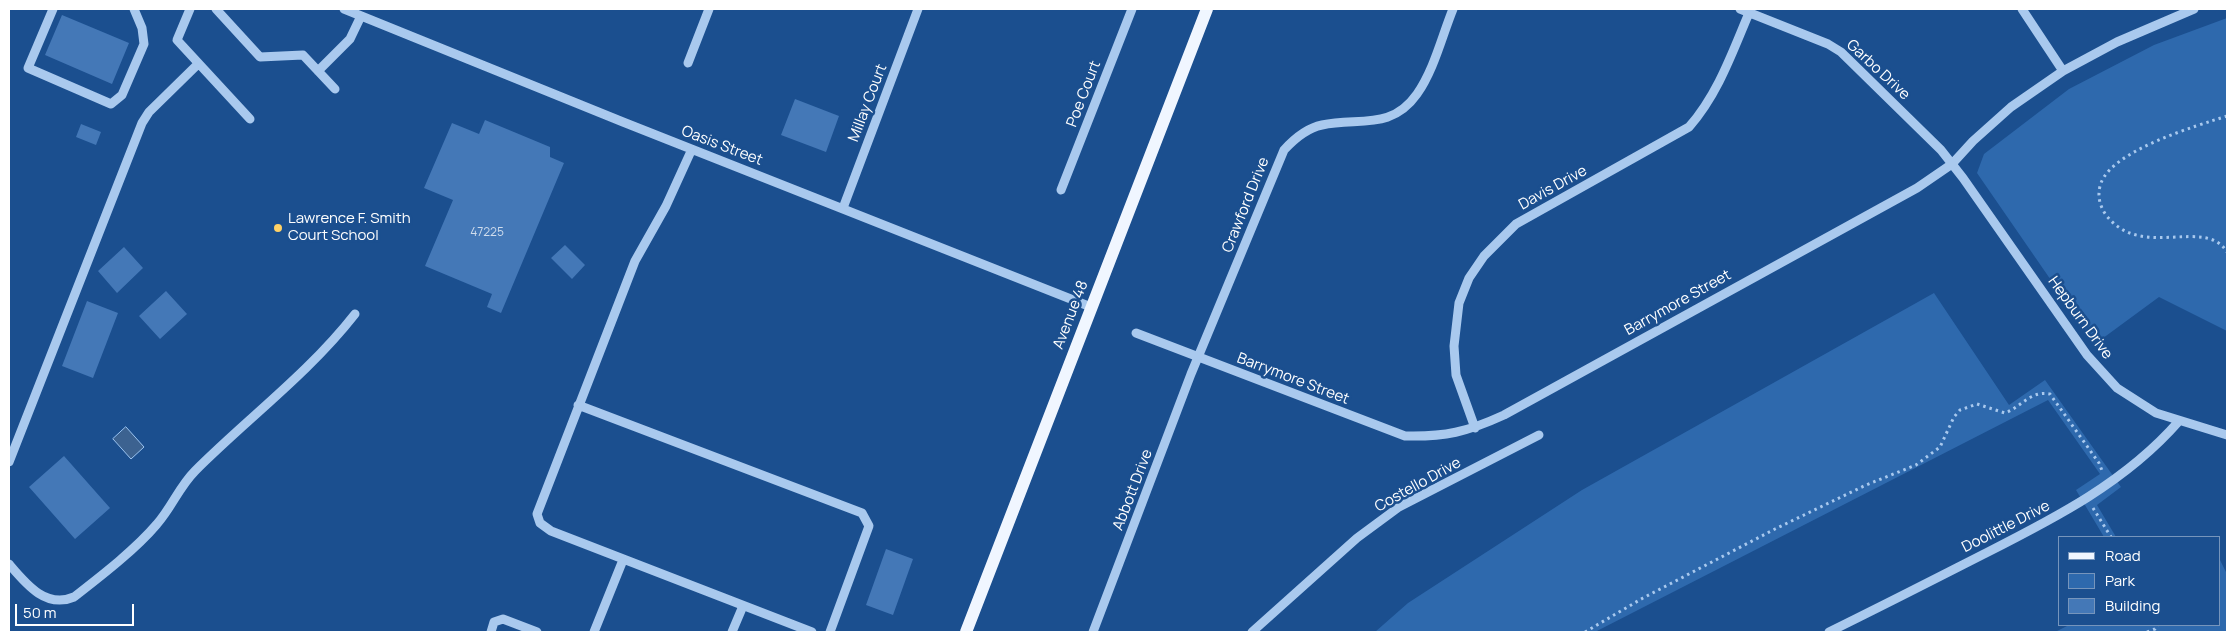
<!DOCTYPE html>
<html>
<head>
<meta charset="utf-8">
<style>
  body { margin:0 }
  #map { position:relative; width:2236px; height:641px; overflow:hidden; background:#1b4f8f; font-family:Manrope,sans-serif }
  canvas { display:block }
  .frame { position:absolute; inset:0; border:10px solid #fff; pointer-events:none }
  .legend { position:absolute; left:2058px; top:536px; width:162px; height:90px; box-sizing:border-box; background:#1b4f8f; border:1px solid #7695bc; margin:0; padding:6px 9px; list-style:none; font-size:15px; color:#fff }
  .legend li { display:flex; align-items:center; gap:10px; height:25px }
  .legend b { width:25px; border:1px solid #7695bc }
  .scale { position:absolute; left:15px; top:604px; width:119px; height:22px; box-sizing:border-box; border:2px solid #fff; border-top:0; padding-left:6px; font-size:15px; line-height:18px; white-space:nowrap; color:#fff; -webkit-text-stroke:4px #1b4f8f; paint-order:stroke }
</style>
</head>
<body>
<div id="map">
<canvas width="2236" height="641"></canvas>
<div class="frame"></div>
<ul class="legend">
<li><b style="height:6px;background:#f0f6ff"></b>Road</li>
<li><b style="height:14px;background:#2e69ad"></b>Park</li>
<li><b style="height:14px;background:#4478b7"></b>Building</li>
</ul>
<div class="scale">50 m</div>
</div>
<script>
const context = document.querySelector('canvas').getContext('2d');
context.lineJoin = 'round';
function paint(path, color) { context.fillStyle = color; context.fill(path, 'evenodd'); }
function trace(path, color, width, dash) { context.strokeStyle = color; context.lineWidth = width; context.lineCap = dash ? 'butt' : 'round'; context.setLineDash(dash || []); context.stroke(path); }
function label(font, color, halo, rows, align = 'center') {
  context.font = font + ' Manrope,sans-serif'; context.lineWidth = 5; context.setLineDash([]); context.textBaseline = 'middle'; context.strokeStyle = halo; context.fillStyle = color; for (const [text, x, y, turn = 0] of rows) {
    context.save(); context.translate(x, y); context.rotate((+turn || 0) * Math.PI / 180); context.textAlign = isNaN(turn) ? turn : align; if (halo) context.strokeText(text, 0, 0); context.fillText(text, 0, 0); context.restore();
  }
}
paint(new Path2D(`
  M 2227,18 L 2227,331 L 2159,297 L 2095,344 L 1977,173 L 1984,154 L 2069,89 L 2154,45 Z
  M 1934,293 L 2009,405 L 2045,380 L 2121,487 L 2097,505 L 2116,537 L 2104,537 L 2076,490 L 2100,474 L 2048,400 L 1595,632 L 1375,632 L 1408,603 L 1582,490 Z
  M 2220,560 L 2227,574 L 2227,632 L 2055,632 L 2069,625 L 2220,625 Z`), '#2e69ad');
const water = new Path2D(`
  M 126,427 L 144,447 L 131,459 L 113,439 Z`);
paint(water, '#3c6290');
trace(water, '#9cc4f0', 1);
paint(new Path2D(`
  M 62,15 L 129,43 L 112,84 L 45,55 Z
  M 795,99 L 839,116 L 826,152 L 781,135 Z
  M 485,120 L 550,147 L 550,157 L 564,163 L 501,313 L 487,307 L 492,294 L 425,266 L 453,200 L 424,188 L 452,123 L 479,134 Z
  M 81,124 L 101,132 L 96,145 L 76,137 Z
  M 565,245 L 585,265 L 572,279 L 551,258 Z
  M 124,247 L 143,268 L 117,293 L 98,271 Z
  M 166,291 L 187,314 L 160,339 L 139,316 Z
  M 87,301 L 118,313 L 93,378 L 62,366 Z
  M 64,456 L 110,508 L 75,539 L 29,487 Z
  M 886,549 L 913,559 L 893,615 L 866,605 Z`), '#4478b7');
trace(new Path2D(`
  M 2227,116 C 2196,126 2113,150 2101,183 C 2097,194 2099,205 2106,215 C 2141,261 2205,216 2227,252
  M 2093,508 L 2111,537
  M 1585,632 L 1643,598 L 1775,529 L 1866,485 L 1916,465 L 1940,447 L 1954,417 L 1960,410 L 1977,404 L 2005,413 C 2021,407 2031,390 2050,394 L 2099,463 L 2103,473
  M 2147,632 L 2155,629 L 2158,625`), '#a9c9ee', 3, [2.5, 4]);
trace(new Path2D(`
  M 53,9 L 28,68 L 111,104 L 122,95 L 144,44 L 142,28 L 134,9
  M 190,9 L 177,40 L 250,119
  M 216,9 L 260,57 L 303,55 L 335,89
  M 344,9 L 623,122 L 1091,307
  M 1740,9 L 1828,44 L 1841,52 L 1941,150 L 1963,178 L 2087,355 L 2117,388 L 2156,413 L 2227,435
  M 2022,9 L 2063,71
  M 688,63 L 709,9
  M 318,71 L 350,39 L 361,16
  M 692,149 L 666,206 L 635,261 L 537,514 L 540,523 L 551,531 L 812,632
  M 1061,190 L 1132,9
  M 843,208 L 918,9
  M 1136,333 L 1405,436 C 1445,437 1467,432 1504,415 L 1917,188 L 1952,164 L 1973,141 L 2011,107 L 2063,71 L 2117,42 L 2194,9
  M 578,405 L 862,513 L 869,526 L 830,632
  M 1475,428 L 1456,375 L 1454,346 L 1459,303 L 1469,278 L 1484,256 L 1516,224 L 1689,127 C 1718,94 1732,53 1749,13
  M 9,462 L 142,123 L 149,112 L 198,64
  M 9,564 C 26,584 46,609 74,597 C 101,576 136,549 157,524 C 172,507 179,487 195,471 C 248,418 308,374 355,314
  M 491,632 L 494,622 L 503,619 L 537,632
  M 594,632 L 623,560
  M 732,632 L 743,606
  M 1093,632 L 1191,374 L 1284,150 C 1295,138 1307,128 1322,125 C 1358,117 1391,131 1417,94 C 1434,70 1442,36 1453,9
  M 1252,632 L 1357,538 L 1399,507 L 1539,435
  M 1829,632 C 1880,607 1931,581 1982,555 C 2053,519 2125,483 2179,421`), '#a9c9ee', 9);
trace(new Path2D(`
  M 966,632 L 1207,9`), '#f0f6ff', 12);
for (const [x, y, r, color] of [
  [278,228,5,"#ffd166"]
]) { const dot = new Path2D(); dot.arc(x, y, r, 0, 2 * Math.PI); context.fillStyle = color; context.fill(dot); trace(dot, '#1b4f8f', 2); }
label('12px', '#d0dded', null, [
  ["47225",487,233]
]);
label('15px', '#fff', '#1b4f8f', [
  ["Garbo Drive",1878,70,43],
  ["Poe Court",1084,94,-69],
  ["Millay Court",868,103,-69],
  ["Oasis Street",722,146,21],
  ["Davis Drive",1553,188,-29],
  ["Crawford Drive",1246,205,-68],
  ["Barrymore Street",1678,303,-29],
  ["Avenue 48",1071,315,-69],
  ["Hepburn Drive",2080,318,54],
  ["Barrymore Street",1293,379,21],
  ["Costello Drive",1418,485,-29],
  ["Abbott Drive",1133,490,-69],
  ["Doolittle Drive",2006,527,-27]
]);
label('15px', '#fff', '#1b4f8f', [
  ["Lawrence F. Smith",288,219],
  ["Court School",288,236]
], 'left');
</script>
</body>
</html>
